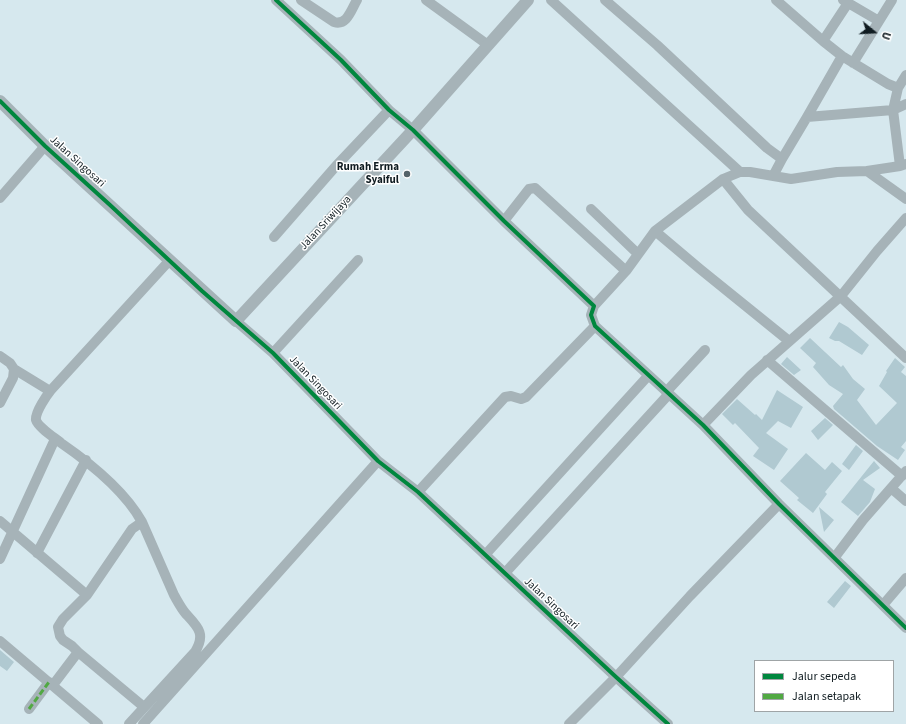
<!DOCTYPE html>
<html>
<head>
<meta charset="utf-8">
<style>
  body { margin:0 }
  #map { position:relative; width:906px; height:724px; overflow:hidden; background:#d6e8ee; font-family:"Source Sans 3",sans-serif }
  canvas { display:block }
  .legend { position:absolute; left:754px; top:660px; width:140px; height:52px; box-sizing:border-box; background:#fff; border:1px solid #9fa4a6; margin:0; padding:5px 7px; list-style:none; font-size:12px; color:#101c21 }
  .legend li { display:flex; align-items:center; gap:8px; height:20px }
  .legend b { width:20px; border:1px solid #9fa4a6 }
  .north { position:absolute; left:854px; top:12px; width:40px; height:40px; -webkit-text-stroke:3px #fff; paint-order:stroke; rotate:108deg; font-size:11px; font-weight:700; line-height:16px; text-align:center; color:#101c21 }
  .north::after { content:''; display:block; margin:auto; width:14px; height:18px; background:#101c21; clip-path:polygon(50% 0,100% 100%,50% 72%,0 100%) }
</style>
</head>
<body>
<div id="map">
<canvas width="906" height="724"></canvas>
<ul class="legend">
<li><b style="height:5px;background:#00873e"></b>Jalur sepeda</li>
<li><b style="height:5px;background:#51a943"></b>Jalan setapak</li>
</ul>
<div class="north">U</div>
</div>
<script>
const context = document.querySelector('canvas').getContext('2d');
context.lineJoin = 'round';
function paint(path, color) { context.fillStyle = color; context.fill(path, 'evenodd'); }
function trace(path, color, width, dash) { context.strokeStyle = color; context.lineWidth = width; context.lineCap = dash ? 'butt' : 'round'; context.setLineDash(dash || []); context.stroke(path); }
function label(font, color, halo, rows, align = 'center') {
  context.font = font + ' "Source Sans 3",sans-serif'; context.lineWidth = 3; context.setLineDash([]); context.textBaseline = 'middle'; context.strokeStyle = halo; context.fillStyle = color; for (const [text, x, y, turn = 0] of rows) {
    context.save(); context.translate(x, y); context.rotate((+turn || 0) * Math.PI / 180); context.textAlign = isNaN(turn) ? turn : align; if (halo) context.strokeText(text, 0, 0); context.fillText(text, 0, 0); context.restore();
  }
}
paint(new Path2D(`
  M 839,322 L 848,327 L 869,345 L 862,355 L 839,341 L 835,341 L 829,338 Z
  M 810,338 L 841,367 L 843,365 L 853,379 L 865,389 L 857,400 L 876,425 L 897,403 L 879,386 L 887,372 L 886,371 L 895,358 L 905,367 L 901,372 L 906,376 L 906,441 L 901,447 L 905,450 L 898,460 L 877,446 L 834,409 L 833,406 L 843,394 L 829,385 L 813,367 L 816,363 L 800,348 Z
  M 787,357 L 801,370 L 794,375 L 781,364 Z
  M 777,390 L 803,407 L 791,428 L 778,421 L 766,433 L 788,449 L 774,470 L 753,456 L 759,448 L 735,423 L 733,425 L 722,414 L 737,399 L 755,415 L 756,414 L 762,420 Z
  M 825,418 L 833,425 L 818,440 L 811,431 Z
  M 856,445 L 863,451 L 849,470 L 842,464 Z
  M 806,453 L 825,470 L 832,462 L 842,471 L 825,492 L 827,494 L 813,513 L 797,500 L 799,498 L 780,481 Z
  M 874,461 L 880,468 L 863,480 L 875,489 L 870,502 L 858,516 L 841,502 Z
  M 819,507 L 834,520 L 824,532 Z
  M 845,581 L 851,586 L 834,608 L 827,602 Z
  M 0,650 L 14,662 L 7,671 L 0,666 Z`), '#b0c9d1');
trace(new Path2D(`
  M 276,0 L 341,60 L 389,110 L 413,130 L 504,221 L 594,306 L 591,315 L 595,326 L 703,425 L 779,504 L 906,628
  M 301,0 L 334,22 C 347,26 351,10 357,0
  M 426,0 L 488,45
  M 551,0 L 740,172
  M 605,0 L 657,45 L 767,148 L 782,159 L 773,176
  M 776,0 L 823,41 L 842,56 L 888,84 L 898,88 L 893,110 L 900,166
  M 843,0 L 879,21
  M 823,41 L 848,3
  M 853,63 L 892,0
  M 898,88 L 906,75
  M 807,117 L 893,110 L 906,104
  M 782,159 L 807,117 L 842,56
  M 867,171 L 906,199
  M 723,179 L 748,210 L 906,358
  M 0,198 L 45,146
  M 591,209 L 638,254
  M 504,221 L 529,189 L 535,188 L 626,271
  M 655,231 L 700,269 L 789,341
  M 274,237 L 336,166 L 389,110
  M 594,306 L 626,271 L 655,231 L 723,179 L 740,172 L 750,172 L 791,179 L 837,172 L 867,171 L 900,166 L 906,164
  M 236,321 L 273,353 L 378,461 L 418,492 L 616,677 L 668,724
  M 273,353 L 358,260
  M 0,356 L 10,363 L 14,369 L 13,378 L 0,403
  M 767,360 L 902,476
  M 14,369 L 50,391
  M 666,392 L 705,350
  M 703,425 L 751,375 L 841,296 L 877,251 L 906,218
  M 891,488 L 906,501
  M 418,492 L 505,397 L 511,396 L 521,399 L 526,397 L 595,326
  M 0,521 L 87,595
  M 37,553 L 86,460
  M 485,555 L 648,376
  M 835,557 L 863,520 L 906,471
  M 0,559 L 55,439
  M 505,573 L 668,395
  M 883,605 L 906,578
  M 0,641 L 98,724
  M 78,652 L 144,707
  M 53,685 L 78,652 L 72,646 L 63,640 L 60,636 L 58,627 L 63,619 L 87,595 L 132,529 L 142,522 C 125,491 90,463 61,443 C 55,438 38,427 36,420 C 35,412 47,395 51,390 L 169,261
  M 29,709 L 49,682
  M 129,724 L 195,652 C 206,634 198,627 186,614 C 181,608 178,602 174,595 L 142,522
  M 143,724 L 378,461
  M 569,724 L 616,677 L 690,596 L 779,504`), '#a6b3b8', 10);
trace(new Path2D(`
  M 0,101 L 45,146 L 236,321 L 413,130 L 528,0`), '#a6b3b8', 12);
trace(new Path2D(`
  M 29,709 L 49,682`), '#51a943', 3, [6, 3]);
trace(new Path2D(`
  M 276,0 L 341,60 L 389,110 L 413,130 L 504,221 L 594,306 L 591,315 L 595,326 L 703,425 L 779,504 L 906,628
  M 0,101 L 45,146 L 110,205 L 202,291 L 273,353 L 378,461 L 418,492 L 616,677 L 668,724`), '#00873e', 4);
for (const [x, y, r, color] of [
  [407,174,4,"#556369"]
]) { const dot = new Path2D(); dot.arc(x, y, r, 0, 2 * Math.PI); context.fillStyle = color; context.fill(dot); trace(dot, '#fff', 1.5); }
label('11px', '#101c21', '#fff', [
  ["Jalan Singosari",77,162,42],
  ["Jalan Sriwijaya",326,223,-47],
  ["Jalan Singosari",315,383,46],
  ["Jalan Singosari",551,604,43]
]);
label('bold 11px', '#101c21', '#fff', [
  ["Rumah Erma",399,168],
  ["Syaiful",399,181]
], 'right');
</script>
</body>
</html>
